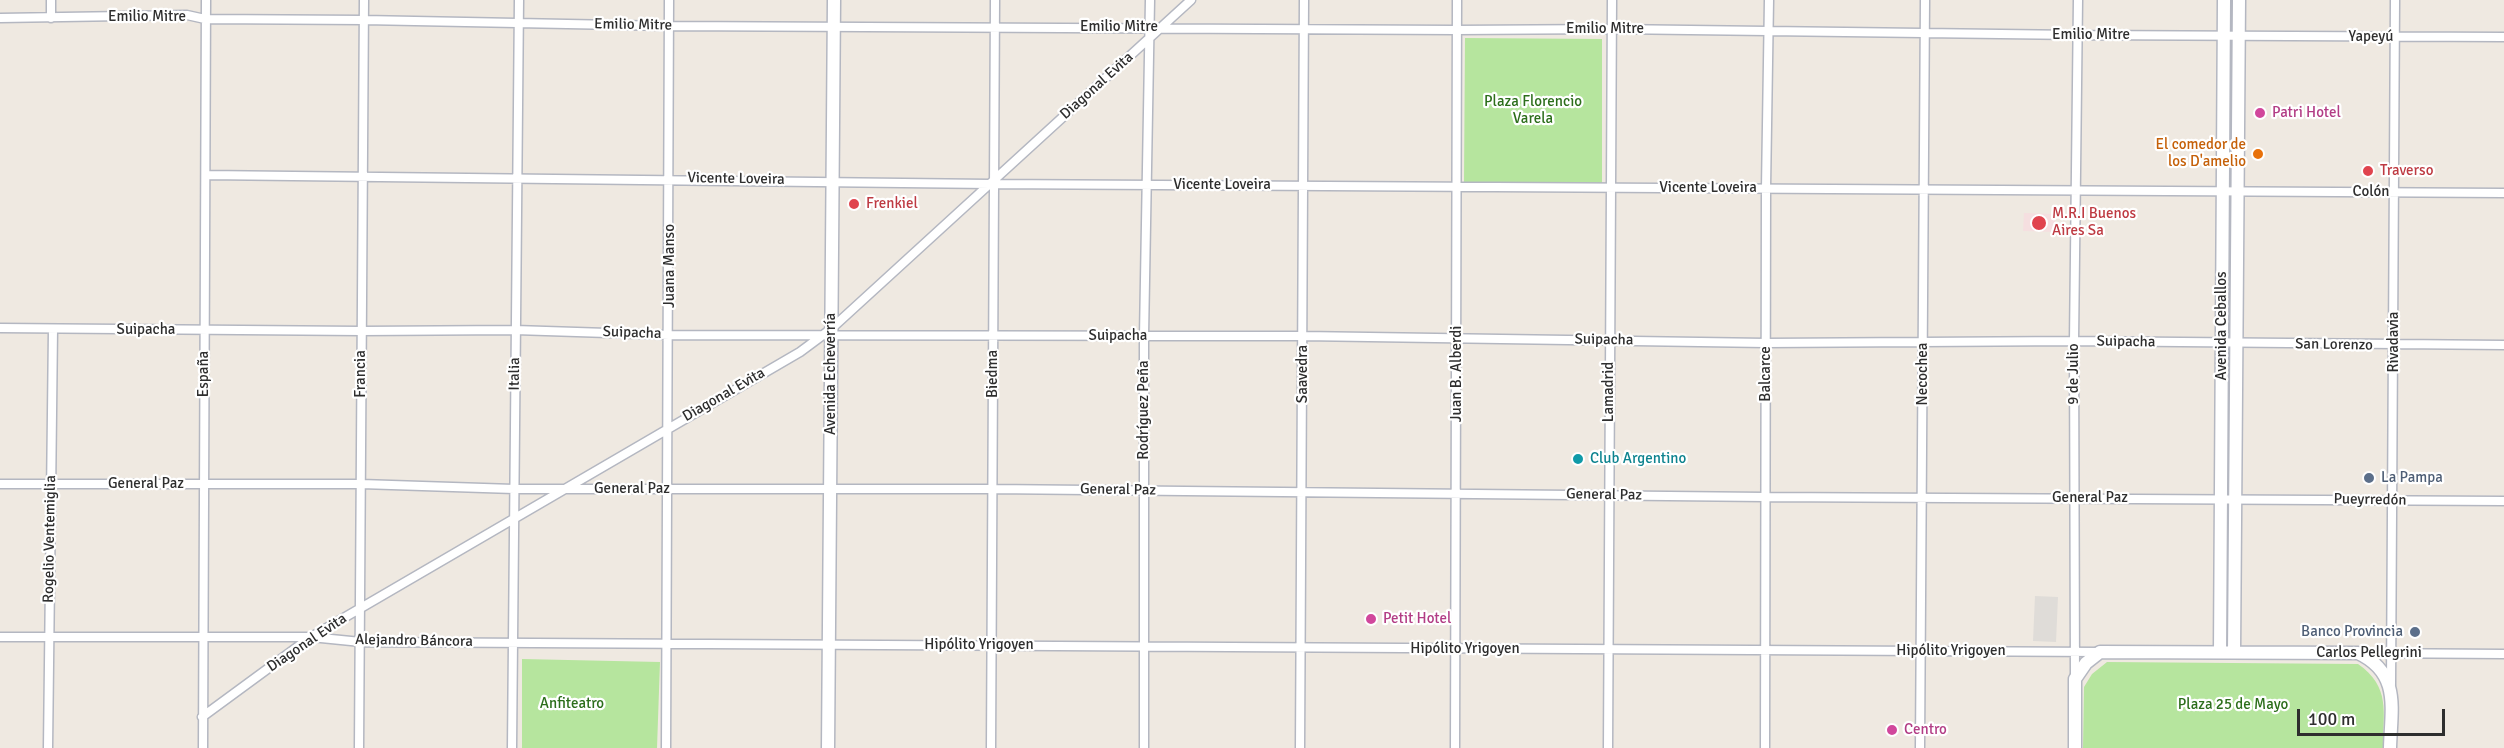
<!DOCTYPE html>
<html>
<head>
<meta charset="utf-8">
<style>
  body { margin:0 }
  #map { position:relative; width:2504px; height:748px; overflow:hidden; background:#efe9e1; font-family:Signika,sans-serif }
  canvas { display:block }
  .scale { position:absolute; left:2297px; top:709px; width:148px; height:27px; box-sizing:border-box; border:3px solid #2e2e2e; border-top:0; padding-left:8px; font-size:18px; line-height:21px; white-space:nowrap; color:#2e2e2e; -webkit-text-stroke:4px #fff; paint-order:stroke }
</style>
</head>
<body>
<div id="map">
<canvas width="2504" height="748"></canvas>
<div class="scale">100 m</div>
</div>
<script>
const context = document.querySelector('canvas').getContext('2d');
context.lineJoin = 'round';
function paint(path, color) { context.fillStyle = color; context.fill(path, 'evenodd'); }
function trace(path, color, width, dash) { context.strokeStyle = color; context.lineWidth = width; context.lineCap = dash ? 'butt' : 'round'; context.setLineDash(dash || []); context.stroke(path); }
function label(font, color, halo, rows, align = 'center') {
  context.font = font + ' Signika,sans-serif'; context.lineWidth = 4.5; context.setLineDash([]); context.textBaseline = 'middle'; context.strokeStyle = halo; context.fillStyle = color; for (const [text, x, y, turn = 0] of rows) {
    context.save(); context.translate(x, y); context.rotate((+turn || 0) * Math.PI / 180); context.textAlign = isNaN(turn) ? turn : align; if (halo) context.strokeText(text, 0, 0); context.fillText(text, 0, 0); context.restore();
  }
}
paint(new Path2D(`
  M 2024,213 L 2055,214 L 2055,232 L 2023,231 Z`), '#f5dfe0');
paint(new Path2D(`
  M 1465,38 L 1602,39 L 1602,186 L 1464,182 Z
  M 522,659 L 660,662 L 657,748 L 522,748 Z
  M 2107,662 L 2358,664 C 2391,687 2383,712 2383,748 L 2083,748 L 2084,687 L 2092,674 Z`), '#b6e59e');
paint(new Path2D(`
  M 2035,596 L 2058,597 L 2056,642 L 2033,641 Z`), '#dfdcd8');
const street = new Path2D(`
  M 0,18 L 187,15 L 205,19 L 364,20 L 669,26 L 1456,30 L 1612,29 L 2078,35 L 2504,37
  M 51,18 L 51,0
  M 206,175 L 990,184 L 2504,193
  M 0,328 L 361,331 L 515,330 L 669,335 L 1303,336 L 1766,343 L 2074,341 L 2504,345
  M 0,484 L 361,484 L 514,489 L 992,489 L 1765,497 L 2504,501
  M 0,637 L 311,637 L 361,642 L 2100,652
  M 2359,653 L 2504,654
  M 2075,679 L 2074,341 L 2078,0
  M 2391,684 L 2395,0
  M 202,717 L 311,637 L 800,352 L 831,329 L 1191,0
  M 48,748 L 53,329
  M 203,748 L 206,0
  M 359,748 L 364,0
  M 512,748 L 519,0
  M 666,748 L 669,0
  M 991,748 L 995,0
  M 1144,748 L 1144,336 L 1150,0
  M 1300,748 L 1304,0
  M 1455,748 L 1457,0
  M 1608,748 L 1612,0
  M 1765,748 L 1766,188 L 1769,0
  M 1920,748 L 1925,0`);
const secondary = new Path2D(`
  M 2220,652 L 2224,0
  M 2234,652 L 2239,0
  M 828,748 L 834,0
  M 2075,748 L 2075,679 L 2086,663 L 2100,652 L 2358,653 C 2401,673 2391,709 2390,748`);
trace(street, '#b4b7c1', 11);
trace(secondary, '#b4b7c1', 15);
trace(street, '#fff', 8);
trace(secondary, '#fff', 12);
for (const [x, y, r, color] of [
  [2260,113,6,"#d1479c"],
  [2258,154,6,"#e8710a"],
  [2368,171,6,"#e0444e"],
  [854,204,6,"#e0444e"],
  [2039,223,8,"#e0444e"],
  [1578,459,6,"#0f9aa8"],
  [2369,478,6,"#5c6f8a"],
  [1371,619,6,"#d1479c"],
  [2415,632,6,"#5c6f8a"],
  [1892,730,6,"#d1479c"]
]) { const dot = new Path2D(); dot.arc(x, y, r, 0, 2 * Math.PI); context.fillStyle = color; context.fill(dot); trace(dot, '#fff', 2); }
label('15px', '#2e2e2e', '#fff', [
  ["Emilio Mitre",147,17],
  ["Emilio Mitre",633,25,1],
  ["Emilio Mitre",1119,27],
  ["Emilio Mitre",1605,29],
  ["Emilio Mitre",2091,35],
  ["Yapeyú",2371,37],
  ["Diagonal Evita",1097,86,-42],
  ["Vicente Loveira",736,179,1],
  ["Vicente Loveira",1222,185],
  ["Vicente Loveira",1708,188],
  ["Colón",2371,192],
  ["Juana Manso",670,266,-90],
  ["Avenida Ceballos",2222,326,-90],
  ["Suipacha",146,330],
  ["Suipacha",632,333,2],
  ["Suipacha",1118,336],
  ["Suipacha",1604,340,1],
  ["Suipacha",2126,342,1],
  ["Rivadavia",2394,342,-90],
  ["San Lorenzo",2334,345,1],
  ["España",204,374,-90],
  ["Francia",361,374,-90],
  ["Italia",515,374,-89],
  ["Avenida Echeverría",831,374,-90],
  ["Biedma",993,374,-90],
  ["Saavedra",1303,374,-90],
  ["Juan B. Alberdi",1457,374,-90],
  ["Balcarce",1766,374,-90],
  ["Necochea",1923,374,-90],
  ["9 de Julio",2074,374,-90],
  ["Lamadrid",1609,392,-90],
  ["Diagonal Evita",724,395,-30],
  ["Rodríguez Peña",1144,410,-90],
  ["General Paz",146,484],
  ["General Paz",632,489],
  ["General Paz",1118,490,1],
  ["General Paz",1604,495,1],
  ["General Paz",2090,498],
  ["Pueyrredón",2370,500,1],
  ["Rogelio Ventemiglia",50,539,-89],
  ["Alejandro Báncora",414,641,1],
  ["Diagonal Evita",307,643,-34],
  ["Hipólito Yrigoyen",979,645],
  ["Hipólito Yrigoyen",1465,649],
  ["Hipólito Yrigoyen",1951,651],
  ["Carlos Pellegrini",2369,653]
]);
label('15px', '#2c6e1b', '#fff', [
  ["Plaza Florencio",1533,102],
  ["Varela",1533,119],
  ["Anfiteatro",572,704],
  ["Plaza 25 de Mayo",2233,705]
]);
label('15px', '#b23c85', '#fff', [
  ["Patri Hotel",2272,113],
  ["Petit Hotel",1383,619],
  ["Centro",1904,730]
], 'left');
label('15px', '#c56008', '#fff', [
  ["El comedor de",2246,145],
  ["los D'amelio",2246,162]
], 'right');
label('15px', '#be3a42', '#fff', [
  ["Traverso",2380,171],
  ["Frenkiel",866,204],
  ["M.R.I Buenos",2052,214],
  ["Aires Sa",2052,231]
], 'left');
label('15px', '#0d838f', '#fff', [
  ["Club Argentino",1590,459]
], 'left');
label('15px', '#4e5e75', '#fff', [
  ["La Pampa",2381,478],
  ["Banco Provincia",2403,632,"right"]
], 'left');
</script>
</body>
</html>
